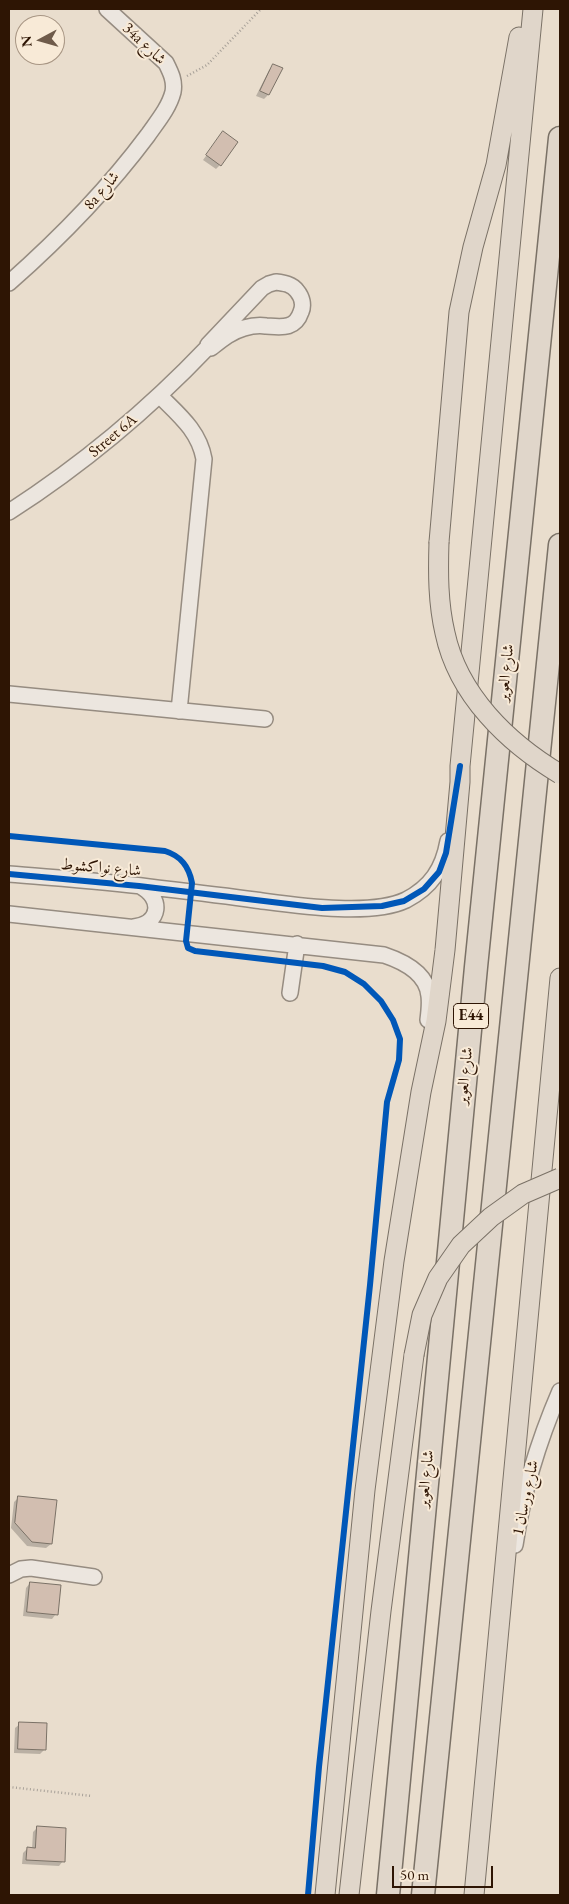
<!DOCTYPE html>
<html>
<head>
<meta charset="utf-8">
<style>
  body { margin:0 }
  #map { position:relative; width:569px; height:1904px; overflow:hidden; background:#e9ddcd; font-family:"EB Garamond",serif }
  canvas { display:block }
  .frame { position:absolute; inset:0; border:10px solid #2e1504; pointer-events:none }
  .north { position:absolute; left:15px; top:15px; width:50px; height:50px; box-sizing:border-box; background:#f8ead7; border:1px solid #a79583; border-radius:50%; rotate:264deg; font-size:14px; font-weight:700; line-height:20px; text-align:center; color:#2e1504 }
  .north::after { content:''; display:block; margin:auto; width:18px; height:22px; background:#6f5b4a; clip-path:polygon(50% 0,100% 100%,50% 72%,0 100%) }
  .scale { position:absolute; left:392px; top:1866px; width:101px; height:22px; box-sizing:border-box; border:2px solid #2e1504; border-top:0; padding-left:6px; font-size:15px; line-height:18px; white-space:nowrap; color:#2e1504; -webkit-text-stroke:4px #f8ead7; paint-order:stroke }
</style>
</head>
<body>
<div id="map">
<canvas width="569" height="1904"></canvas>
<div class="frame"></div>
<div class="north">N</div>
<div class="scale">50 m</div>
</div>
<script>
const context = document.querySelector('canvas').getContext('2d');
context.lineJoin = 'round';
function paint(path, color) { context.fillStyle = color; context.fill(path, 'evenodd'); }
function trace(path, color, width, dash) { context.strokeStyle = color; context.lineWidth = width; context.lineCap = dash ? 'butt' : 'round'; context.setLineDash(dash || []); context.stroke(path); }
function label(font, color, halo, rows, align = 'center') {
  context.font = font + ' "EB Garamond",Amiri,serif'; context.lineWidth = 4; context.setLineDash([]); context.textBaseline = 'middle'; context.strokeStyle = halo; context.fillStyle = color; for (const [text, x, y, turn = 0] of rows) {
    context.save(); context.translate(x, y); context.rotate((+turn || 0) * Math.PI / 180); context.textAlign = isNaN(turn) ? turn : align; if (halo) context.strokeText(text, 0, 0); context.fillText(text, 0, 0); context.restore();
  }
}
paint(new Path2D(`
  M 274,65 L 281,69 L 268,95 L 264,99 L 256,96 L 269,70 Z
  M 223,133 L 220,165 L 216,169 L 203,160 Z
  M 19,1497 L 51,1544 L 46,1548 L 27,1546 L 11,1528 L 14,1502 Z
  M 30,1583 L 56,1614 L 52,1619 L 23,1616 L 26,1588 Z
  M 20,1724 L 45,1749 L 40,1754 L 14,1753 L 15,1728 Z
  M 37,1828 L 63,1861 L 59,1866 L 22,1864 L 23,1853 L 27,1849 L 32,1849 L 33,1832 Z`), '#0003');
const building = new Path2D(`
  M 273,64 L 283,68 L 269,95 L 260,91 Z
  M 223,131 L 238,142 L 221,166 L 206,155 Z
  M 18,1496 L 57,1500 L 52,1544 L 32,1542 L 15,1523 Z
  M 30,1582 L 61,1585 L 58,1615 L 27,1612 Z
  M 19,1722 L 47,1723 L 46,1750 L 18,1749 Z
  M 37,1826 L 66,1828 L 65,1862 L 26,1860 L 27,1847 L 35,1848 Z`);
paint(building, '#d2beb0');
trace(building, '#7a7166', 1);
const minor = new Path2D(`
  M 276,282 C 284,283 292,284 297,291 C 302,297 304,305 301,312 C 295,330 281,327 266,326 C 259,325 251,326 244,328 C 230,332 221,340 211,348 L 208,347 L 208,345 L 262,288 L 269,284 Z
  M 9,283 C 60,238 107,190 148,135 C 157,122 169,108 173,92 C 175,81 171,73 166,63 L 107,9
  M 160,396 C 179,415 199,431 204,459 L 179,711
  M 9,512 C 82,465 148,410 208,347
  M 9,694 L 265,719
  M 9,874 C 55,878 102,881 149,887 C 184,891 220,895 255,900 C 294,905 370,917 406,900 C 431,887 443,869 448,841
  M 9,914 L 384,955 C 402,961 427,973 429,996 C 430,1003 429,1012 428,1020
  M 134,927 C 161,923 163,898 140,886
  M 290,993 L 297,944
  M 515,1545 C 523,1490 538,1442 560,1391
  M 9,1575 L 21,1569 L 31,1568 L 94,1577`);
const major = new Path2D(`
  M 439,542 L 459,312 L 473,247 L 496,165 L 519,37
  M 325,1895 L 365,1490 L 394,1261 L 421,1092 L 436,1021 L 445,950 L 460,782 L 460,766 L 533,9
  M 349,1895 L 381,1611 L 414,1355
  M 474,1895 L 560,978`);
const highway = new Path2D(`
  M 388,1895 L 476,967 L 560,138
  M 423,1895 L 560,545`);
trace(minor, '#968c81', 18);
trace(major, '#7a7166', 21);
trace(highway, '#7a7166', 25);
trace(new Path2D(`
  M 187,76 L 207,65 L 261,9
  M 9,1787 L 92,1796`), '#a7a098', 2.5, [1, 2.5]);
trace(minor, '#ece6df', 15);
trace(major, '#e0d6ca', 19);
trace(highway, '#e0d6ca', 22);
const majorBridge = new Path2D(`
  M 439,542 C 438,573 438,603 445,633 C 458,695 508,743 560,774
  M 414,1355 L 422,1315 L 438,1278 L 461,1245 L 491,1217 L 523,1194 L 560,1178`);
trace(majorBridge, '#7a7166', 21, []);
trace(majorBridge, '#e0d6ca', 19);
trace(new Path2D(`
  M 9,836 L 165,851 C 181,856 189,866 192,883 L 186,941 L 188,948 L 195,951 L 323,966 L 345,972 L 364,984 L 381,1001 L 393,1020 L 400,1039 L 399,1060 L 387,1102 L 370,1285 L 319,1767 L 308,1895
  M 9,874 L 139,886 L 322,908 L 382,906 L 404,901 L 424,889 L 439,872 L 446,853 L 460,766`), '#0057b8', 6);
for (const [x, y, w] of [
  [471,1016,35]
]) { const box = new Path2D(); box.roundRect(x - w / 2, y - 12.5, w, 25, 4); context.fillStyle = '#f8ead7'; context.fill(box); trace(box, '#2e1504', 1); }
label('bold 15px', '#2e1504', null, [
  ["E44",471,1016]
]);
label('16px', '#2e1504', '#f8ead7', [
  ["34a شارع",144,44,44],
  ["8a شارع",102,191,-49],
  ["Street 6A",113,436,-40],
  ["شارع العوير",506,673,-84],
  ["شارع نواكشوط",101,868,5],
  ["شارع العوير",465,1076,-84],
  ["شارع العوير",426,1479,-84],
  ["شارع ورسان 1",526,1498,-78]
]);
</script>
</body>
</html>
